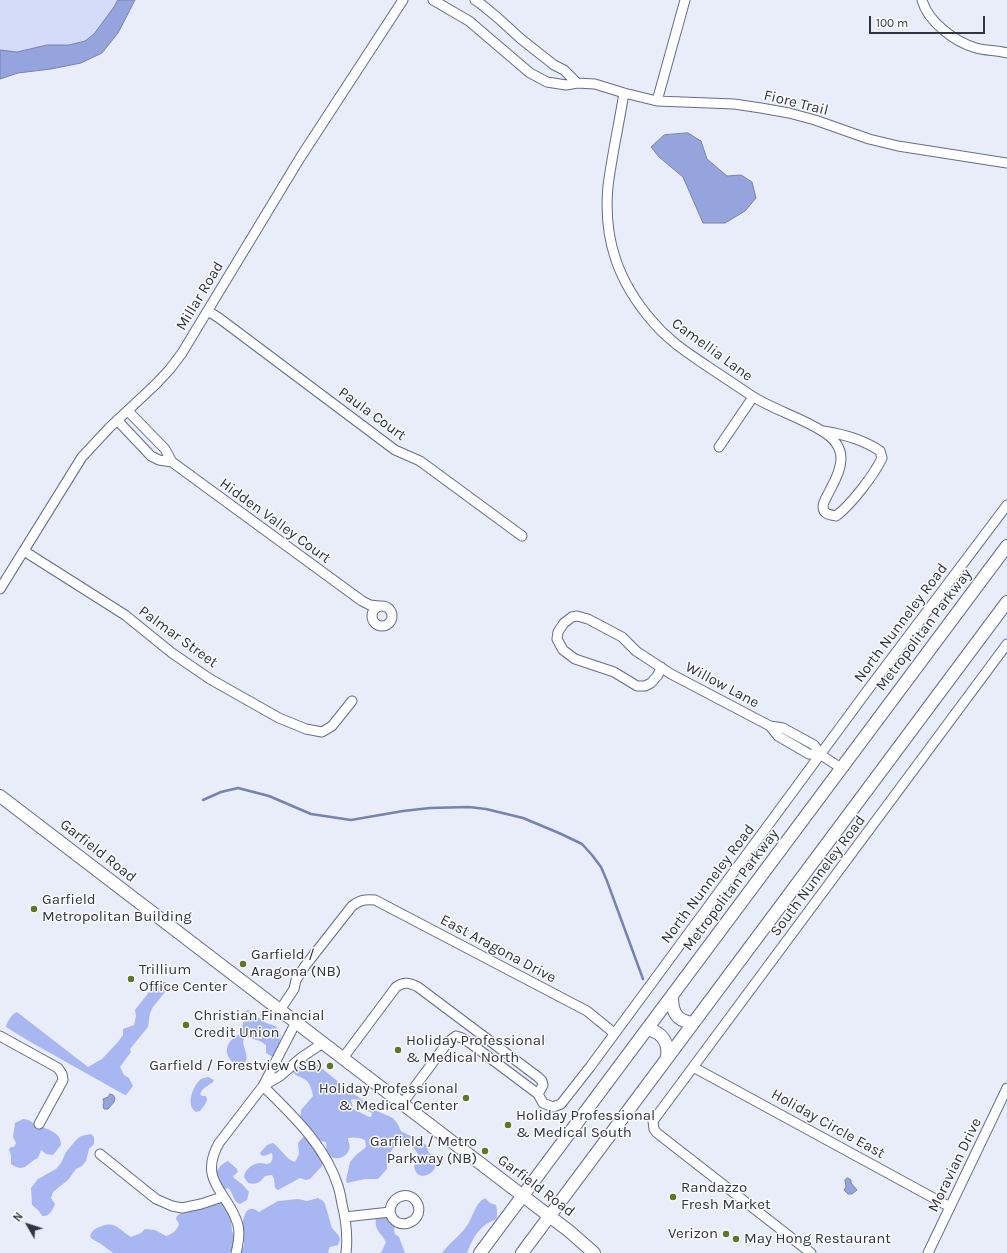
<!DOCTYPE html>
<html>
<head>
<meta charset="utf-8">
<style>
  body { margin:0 }
  #map { position:relative; width:1007px; height:1253px; overflow:hidden; background:#e9edfa; font-family:Karla,sans-serif }
  canvas { display:block }
  .north { position:absolute; left:8px; top:1205px; width:40px; height:40px; -webkit-text-stroke:3px #fbfbfb; paint-order:stroke; rotate:309deg; font-size:11px; font-weight:700; line-height:16px; text-align:center; color:#303440 }
  .north::after { content:''; display:block; margin:auto; width:14px; height:18px; background:#303440; clip-path:polygon(50% 0,100% 100%,50% 72%,0 100%) }
  .scale { position:absolute; left:869px; top:16px; width:116px; height:18px; box-sizing:border-box; border:2px solid #303440; border-top:0; padding-left:5px; font-size:12px; line-height:14px; white-space:nowrap; color:#303440; -webkit-text-stroke:3px #fbfbfb; paint-order:stroke }
</style>
</head>
<body>
<div id="map">
<canvas width="1007" height="1253"></canvas>
<div class="north">N</div>
<div class="scale">100 m</div>
</div>
<script>
const context = document.querySelector('canvas').getContext('2d');
context.lineJoin = 'round';
function paint(path, color) { context.fillStyle = color; context.fill(path, 'evenodd'); }
function trace(path, color, width, dash) { context.strokeStyle = color; context.lineWidth = width; context.lineCap = dash ? 'butt' : 'round'; context.setLineDash(dash || []); context.stroke(path); }
function label(font, color, halo, rows, align = 'center') {
  context.font = font + ' Karla,sans-serif'; context.lineWidth = 3; context.setLineDash([]); context.textBaseline = 'middle'; context.strokeStyle = halo; context.fillStyle = color; for (const [text, x, y, turn = 0] of rows) {
    context.save(); context.translate(x, y); context.rotate((+turn || 0) * Math.PI / 180); context.textAlign = isNaN(turn) ? turn : align; if (halo) context.strokeText(text, 0, 0); context.fillText(text, 0, 0); context.restore();
  }
}
paint(new Path2D(`
  M 0,0 L 118,0 L 115,7 L 94,34 L 85,41 L 69,45 L 47,45 L 17,52 L 0,50 Z`), '#d4dcf9');
paint(new Path2D(`
  M 160,982 L 166,982 L 169,987 L 153,1007 L 150,1013 L 148,1027 L 130,1049 L 131,1052 L 120,1067 L 124,1075 L 129,1078 L 133,1086 L 126,1095 L 123,1094 L 27,1040 L 6,1027 C 7,1021 12,1014 17,1012 L 88,1067 L 102,1059 L 118,1042 L 123,1035 L 123,1029 L 134,1025 L 136,1016 L 135,1010 L 156,983 Z
  M 248,1010 C 253,1013 258,1018 263,1021 C 267,1024 271,1024 275,1026 C 286,1034 278,1048 273,1057 L 266,1053 L 266,1045 L 260,1041 L 246,1037 L 244,1039 L 243,1042 C 245,1054 254,1065 234,1064 C 232,1061 229,1059 228,1056 C 224,1046 232,1037 240,1034 L 243,1029 L 242,1027 L 244,1020 L 242,1013 Z
  M 304,1057 L 319,1066 L 353,1094 L 357,1096 L 377,1111 L 393,1118 L 397,1123 L 401,1131 L 422,1142 L 426,1145 L 429,1153 L 437,1158 L 438,1160 C 437,1164 435,1169 432,1172 C 426,1177 418,1178 415,1170 C 414,1168 414,1166 415,1164 C 415,1162 417,1160 419,1158 C 418,1150 409,1143 402,1142 L 393,1148 L 387,1159 L 387,1169 L 378,1179 L 365,1179 L 347,1183 L 346,1180 L 350,1162 L 356,1155 L 366,1147 L 365,1140 C 359,1137 354,1137 348,1138 C 348,1142 351,1145 349,1150 C 346,1158 334,1162 328,1154 C 325,1150 327,1147 326,1142 L 319,1141 L 324,1161 L 322,1166 L 310,1179 L 306,1180 L 300,1178 L 278,1190 L 275,1188 L 274,1179 L 272,1175 L 265,1176 C 260,1183 256,1185 248,1183 L 244,1177 C 245,1169 253,1163 261,1163 C 263,1163 265,1164 267,1164 C 273,1163 273,1157 272,1153 L 264,1156 L 261,1155 L 260,1153 L 267,1145 L 273,1143 C 281,1148 285,1159 295,1162 L 299,1154 L 298,1143 L 304,1136 L 305,1133 L 298,1120 L 301,1114 L 301,1110 L 313,1096 C 312,1090 310,1082 304,1079 C 299,1076 296,1076 293,1072 L 294,1067 ZM 354,1099 L 357,1100 L 364,1109 L 372,1113 L 371,1117 C 364,1116 360,1111 353,1109 L 352,1103 L 351,1101 L 351,1100 Z
  M 208,1077 L 214,1080 L 213,1082 L 203,1089 L 200,1094 L 202,1096 L 206,1096 L 207,1099 L 206,1103 L 200,1111 L 196,1112 C 186,1106 192,1088 199,1081 C 201,1078 205,1078 208,1077 Z
  M 23,1119 C 29,1119 32,1123 38,1125 C 48,1130 61,1132 61,1145 L 53,1155 L 46,1154 L 41,1150 L 38,1158 C 27,1162 26,1174 11,1164 L 11,1156 L 9,1149 L 11,1147 L 14,1147 L 16,1143 L 13,1137 L 15,1123 Z
  M 91,1134 L 94,1137 L 94,1144 L 89,1149 L 86,1161 L 82,1166 L 76,1169 L 68,1180 L 53,1192 L 51,1198 L 55,1204 C 52,1211 49,1217 42,1216 L 39,1211 L 32,1205 L 31,1188 L 38,1179 L 56,1169 L 61,1163 L 66,1152 L 77,1139 L 81,1136 Z
  M 228,1161 L 237,1169 L 238,1172 L 233,1176 L 234,1178 L 242,1184 L 249,1192 L 247,1200 L 240,1204 C 232,1201 234,1193 228,1188 L 222,1190 L 215,1175 C 218,1168 221,1164 228,1161 Z
  M 318,1198 L 323,1201 L 325,1204 L 332,1228 L 339,1236 L 340,1240 L 338,1245 L 330,1247 L 328,1251 L 329,1253 L 113,1253 L 101,1244 L 92,1239 L 90,1236 C 92,1230 96,1228 102,1226 C 116,1221 119,1230 131,1237 L 141,1233 L 145,1229 L 155,1230 L 166,1236 C 172,1234 177,1231 179,1224 L 176,1219 L 177,1216 L 185,1210 L 220,1202 L 223,1203 L 231,1217 L 232,1231 L 241,1252 C 242,1249 245,1246 244,1243 C 244,1241 242,1239 242,1237 C 241,1231 243,1210 250,1209 C 253,1208 256,1210 259,1212 L 278,1201 L 298,1199 L 307,1201 Z
  M 485,1198 L 490,1203 L 496,1205 L 497,1210 L 497,1218 C 493,1221 489,1222 485,1225 C 476,1232 471,1242 467,1253 L 442,1253 C 449,1243 459,1237 466,1227 C 473,1218 474,1204 485,1198 Z
  M 387,1215 L 395,1225 L 394,1231 L 395,1234 L 399,1237 L 405,1253 L 380,1253 L 382,1251 L 386,1242 C 381,1232 374,1231 376,1218 Z`), '#a8b7f1');
const water = new Path2D(`
  M 118,0 L 135,0 L 118,33 L 102,53 L 81,63 L 51,69 L 18,73 L 0,79 L 0,50 L 17,52 L 47,45 L 69,45 L 85,41 L 94,34 L 114,7 Z
  M 688,133 L 701,141 L 707,159 L 727,176 L 741,175 L 752,182 L 756,198 L 745,211 L 725,223 L 703,223 L 683,177 L 659,157 L 651,147 L 664,135 Z
  M 110,1094 L 113,1095 L 115,1098 L 114,1102 L 108,1109 L 104,1109 L 103,1105 L 104,1103 L 103,1099 L 108,1097 Z
  M 848,1178 L 851,1180 L 851,1183 L 857,1190 L 852,1194 L 848,1194 L 844,1190 L 846,1187 L 845,1180 Z`);
paint(water, '#96a4de');
trace(water, '#7782af', 1);
trace(new Path2D(`
  M 203,800 L 221,792 L 238,788 L 269,796 L 311,814 L 351,820 L 403,811 L 430,808 L 469,807 L 486,809 L 523,818 L 559,833 L 582,844 L 592,855 L 601,867 L 607,881 L 643,979`), '#7782af', 2.5);
const minor = new Path2D(`
  M 433,0 L 469,21 L 530,73 L 547,82 L 566,85 L 577,83 L 595,84 L 624,93 L 657,101 L 734,104 L 761,108 L 789,113 L 815,120 L 869,139 L 898,146 L 1007,163
  M 475,0 L 481,4 L 498,18 L 521,39 L 554,65 L 564,70 L 577,83
  M 922,0 C 928,22 955,42 976,48 C 986,51 997,50 1007,53
  M 624,93 C 619,124 612,155 608,186 C 603,239 618,282 653,322 C 658,328 664,334 670,339 C 681,349 694,357 707,366 C 722,376 737,386 752,396 C 774,410 800,417 822,431 C 849,447 843,467 830,490 C 828,495 823,501 823,507 C 823,514 830,515 836,516 C 851,505 874,475 882,458 L 880,451 C 864,440 843,434 823,431
  M 657,101 L 685,0
  M 208,311 L 219,318 L 395,450 L 420,461 L 522,536
  M 128,411 L 165,449 L 172,462 L 228,503 L 362,601 L 370,605 L 379,606
  M 117,420 L 151,456 L 159,460 L 172,462
  M 719,447 L 753,397
  M 24,551 L 125,615 L 172,653 L 210,679 L 279,718 L 306,729 L 322,732 L 332,726 L 352,701
  M 0,589 L 82,457 L 109,428 L 156,384 L 170,369 L 182,353 L 300,158 L 403,0
  M372 616a10 10 0 1 1 20 0a10 10 0 1 1-20 0Z
  M 661,667 L 658,675 L 651,683 L 645,686 L 637,686 L 614,672 L 575,659 L 563,650 L 557,639 L 558,632 L 564,623 L 572,617 L 577,616 L 588,619 L 622,637 L 636,651 L 671,674 L 770,726
  M 821,755 L 809,754 L 778,736 L 770,726 L 783,728 L 814,745 L 821,755 L 841,768
  M 280,1010 L 294,989 L 296,980 L 305,966 L 352,906 C 360,900 365,899 375,900 L 587,1011 L 614,1033
  M 0,1036 L 58,1068 L 62,1074 L 63,1080 L 39,1124
  M 343,1058 L 396,987 C 404,981 410,983 418,987 L 538,1077 L 542,1081 L 543,1085 L 538,1094
  M 693,1067 L 950,1207
  M 263,1086 C 292,1115 325,1145 338,1186 C 340,1192 341,1198 342,1204 C 346,1220 348,1236 346,1253
  M 263,1086 L 280,1076 L 302,1057 L 323,1043
  M 402,1104 L 448,1042 L 456,1036 L 462,1038 L 470,1043 L 538,1094 L 543,1103 L 553,1107 L 561,1104 L 590,1067 L 867,691 L 1007,505
  M 100,1154 L 156,1199 L 172,1206 L 182,1208 L 201,1204 L 222,1197
  M 345,1217 L 390,1212 C 395,1233 424,1223 418,1205 C 412,1189 390,1195 390,1212
  M 236,1253 C 238,1245 240,1233 238,1225 C 229,1192 197,1182 219,1143 L 263,1086 L 296,1022
  M 811,1253 L 657,1133 L 654,1129 L 653,1121 L 1007,644
  M 928,1253 L 1007,1088`);
const major = new Path2D(`
  M 0,796 L 523,1196 L 569,1231 L 594,1253
  M 672,996 C 672,1012 676,1021 693,1023
  M 647,1029 C 662,1032 669,1042 667,1057
  M 480,1253 L 1007,546
  M 522,1253 L 1007,602`);
trace(minor, '#656c88', 11);
trace(major, '#656c88', 14);
trace(minor, '#fff', 9);
trace(major, '#fff', 12);
for (const [x, y, r, color] of [
  [34,909,4,"#607627"],
  [243,964,4,"#607627"],
  [131,979,4,"#607627"],
  [186,1025,4,"#607627"],
  [398,1050,4,"#607627"],
  [330,1066,4,"#607627"],
  [466,1098,4,"#607627"],
  [508,1125,4,"#607627"],
  [485,1151,4,"#607627"],
  [673,1197,4,"#607627"],
  [726,1234,4,"#607627"],
  [736,1239,4,"#607627"]
]) { const dot = new Path2D(); dot.arc(x, y, r, 0, 2 * Math.PI); context.fillStyle = color; context.fill(dot); trace(dot, '#fbfbfb', 1.5); }
label('15px', '#303440', '#fbfbfb', [
  ["Fiore Trail",796,103,14],
  ["Millar Road",200,296,-59],
  ["Camellia Lane",712,350,36],
  ["Paula Court",372,414,36],
  ["Hidden Valley Court",275,521,36],
  ["North Nunneley Road",901,623,-53],
  ["Metropolitan Parkway",924,630,-53],
  ["Palmar Street",178,637,36],
  ["Willow Lane",722,685,28],
  ["Garfield Road",98,851,38],
  ["South Nunneley Road",818,876,-53],
  ["North Nunneley Road",708,884,-53],
  ["Metropolitan Parkway",731,890,-53],
  ["East Aragona Drive",498,949,28],
  ["Holiday Circle East",828,1124,29],
  ["Moravian Drive",955,1165,-64],
  ["Garfield Road",536,1186,37]
]);
label('15px', '#303440', '#fbfbfb', [
  ["Garfield",42,900],
  ["Metropolitan Building",42,917],
  ["Garfield /",251,955],
  ["Aragona (NB)",251,972],
  ["Trillium",139,970],
  ["Office Center",139,987],
  ["Christian Financial",194,1016],
  ["Credit Union",194,1033],
  ["Holiday Professional",406,1041],
  ["& Medical North",406,1058],
  ["Garfield / Forestview (SB)",322,1066,"right"],
  ["Holiday Professional",458,1089,"right"],
  ["& Medical Center",458,1106,"right"],
  ["Holiday Professional",516,1116],
  ["& Medical South",516,1133],
  ["Garfield / Metro",477,1142,"right"],
  ["Parkway (NB)",477,1159,"right"],
  ["Randazzo",681,1188],
  ["Fresh Market",681,1205],
  ["Verizon",718,1234,"right"],
  ["May Hong Restaurant",744,1239]
], 'left');
</script>
</body>
</html>
